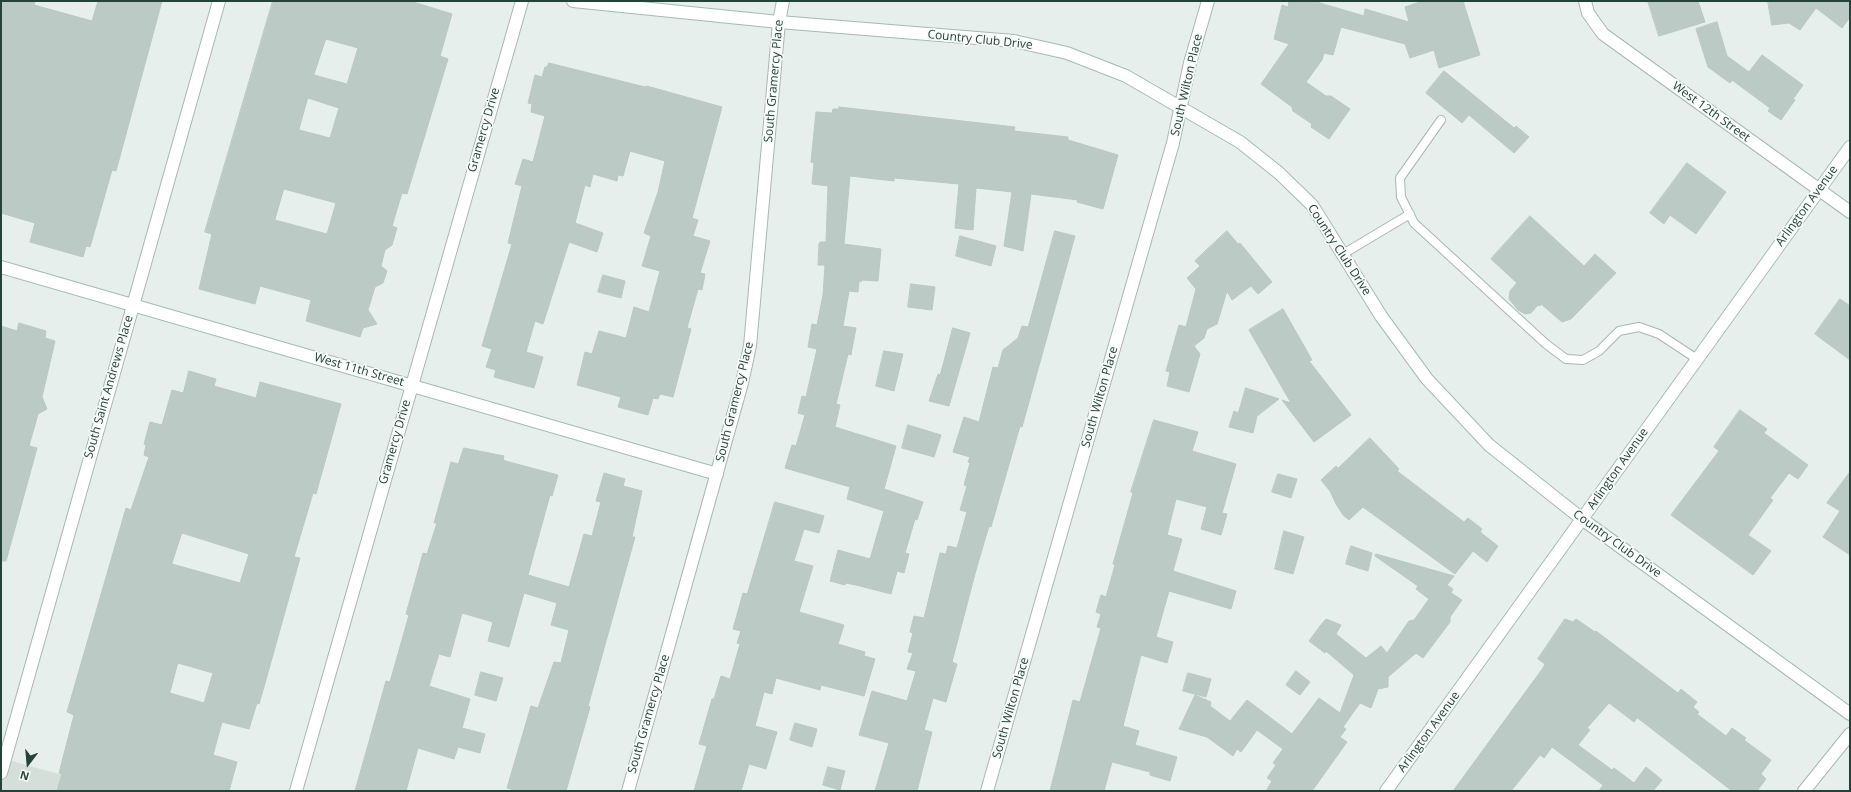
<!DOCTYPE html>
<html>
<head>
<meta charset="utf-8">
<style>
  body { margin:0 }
  #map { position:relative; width:1851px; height:792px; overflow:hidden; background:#e6efeb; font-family:"Open Sans",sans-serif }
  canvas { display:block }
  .frame { position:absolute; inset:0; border:2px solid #24423a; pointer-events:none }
  .north { position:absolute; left:8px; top:744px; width:40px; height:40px; -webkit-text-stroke:3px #f7fbf9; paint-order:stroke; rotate:196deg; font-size:11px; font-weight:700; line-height:16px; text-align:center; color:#24423a }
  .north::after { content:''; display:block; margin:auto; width:14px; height:18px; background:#24423a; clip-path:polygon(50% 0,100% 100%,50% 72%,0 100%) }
</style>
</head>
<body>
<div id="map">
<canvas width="1851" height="792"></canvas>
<div class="frame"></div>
<div class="north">N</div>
</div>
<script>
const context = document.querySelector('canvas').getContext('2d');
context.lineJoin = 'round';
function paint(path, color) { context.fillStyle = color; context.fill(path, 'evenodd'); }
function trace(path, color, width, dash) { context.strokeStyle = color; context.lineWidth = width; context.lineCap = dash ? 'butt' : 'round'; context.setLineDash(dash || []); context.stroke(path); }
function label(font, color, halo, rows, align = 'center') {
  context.font = font + ' "Open Sans",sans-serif'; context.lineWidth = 3.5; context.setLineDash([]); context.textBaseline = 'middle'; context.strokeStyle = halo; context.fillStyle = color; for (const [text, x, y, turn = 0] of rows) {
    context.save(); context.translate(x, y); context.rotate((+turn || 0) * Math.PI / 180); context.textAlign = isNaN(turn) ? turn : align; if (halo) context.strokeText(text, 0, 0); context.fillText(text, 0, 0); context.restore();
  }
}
paint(new Path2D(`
  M 1,758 L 120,791 L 1,791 Z`), '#d4dfda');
const building = new Path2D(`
  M 1,1 L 35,1 L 34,5 L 92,21 L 98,1 L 162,1 L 116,171 L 112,170 L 90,247 L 86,246 L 83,257 L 30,242 L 35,223 L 1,213 Z
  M 273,1 L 410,1 L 452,14 L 440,56 L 448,59 L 407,194 L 402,193 L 392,226 L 397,228 L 392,245 L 385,250 L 381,266 L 387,271 L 383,283 L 375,287 L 368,310 L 377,324 L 363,328 L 360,337 L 306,321 L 311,300 L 260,286 L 255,304 L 199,289 L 212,234 L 205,232 ZM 326,39 L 358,48 L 347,84 L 314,75 ZM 308,98 L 339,108 L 330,138 L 299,130 ZM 284,189 L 336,203 L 327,234 L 275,220 Z
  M 1289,1 L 1313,1 L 1364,16 L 1365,9 L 1409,22 L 1405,7 L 1423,1 L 1463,1 L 1480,55 L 1439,68 L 1434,50 L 1410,58 L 1405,44 L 1341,27 L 1333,55 L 1324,53 L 1322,60 L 1306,82 L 1326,96 L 1331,96 L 1350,109 L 1329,139 L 1311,127 L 1312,124 L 1293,111 L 1292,107 L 1261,84 L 1289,44 L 1274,39 L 1282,5 L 1288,7 Z
  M 1648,1 L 1698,1 L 1705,22 L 1659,36 Z
  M 1768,1 L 1850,1 L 1850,17 L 1842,28 L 1816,8 L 1800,30 L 1789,23 L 1772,25 Z
  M 1717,22 L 1727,56 L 1749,72 L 1762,55 L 1803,85 L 1793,99 L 1795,100 L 1781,120 L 1768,111 L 1770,108 L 1732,80 L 1730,83 L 1708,67 L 1696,29 Z
  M 549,63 L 645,87 L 646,86 L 654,88 L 722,107 L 692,218 L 698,220 L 693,236 L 710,241 L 700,273 L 705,274 L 702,290 L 698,289 L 687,328 L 691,329 L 673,397 L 660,394 L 658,399 L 653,398 L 648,415 L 618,407 L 621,397 L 577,385 L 585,352 L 592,354 L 599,331 L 626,338 L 634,307 L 649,312 L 660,271 L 642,266 L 651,236 L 644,233 L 658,192 L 665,161 L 630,151 L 623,176 L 618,175 L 617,181 L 593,174 L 590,187 L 585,185 L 575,223 L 603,233 L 597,252 L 569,242 L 543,324 L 535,321 L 526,352 L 543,357 L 534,388 L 494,377 L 496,370 L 486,367 L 492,349 L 482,346 L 512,244 L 508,243 L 522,186 L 515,184 L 523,159 L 533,162 L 545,116 L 531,112 L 532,104 L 528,103 L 535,75 L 542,77 L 545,67 L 547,67 Z
  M 1444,71 L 1514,128 L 1516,126 L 1529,137 L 1514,153 L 1469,115 L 1462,123 L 1426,93 Z
  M 839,107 L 1015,127 L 1014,131 L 1068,137 L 1068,140 L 1118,155 L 1103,209 L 1077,202 L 1078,200 L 1031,194 L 1023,251 L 1004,246 L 1012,192 L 976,188 L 973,230 L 955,228 L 959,184 L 894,178 L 894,181 L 850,176 L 844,244 L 881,249 L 878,281 L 862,280 L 861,282 L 859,281 L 858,292 L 849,291 L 843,326 L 856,328 L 852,349 L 851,355 L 848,354 L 836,404 L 840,405 L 835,427 L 896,446 L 884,489 L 923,502 L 917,520 L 915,519 L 905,553 L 909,554 L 904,573 L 897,571 L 891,594 L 856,585 L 846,583 L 845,585 L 830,581 L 838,550 L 870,559 L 884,511 L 847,499 L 850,487 L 785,468 L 792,445 L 796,446 L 805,415 L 798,413 L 802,396 L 806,397 L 817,349 L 808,347 L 812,324 L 817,325 L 823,295 L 825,265 L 818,265 L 819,244 L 820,242 L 826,242 L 828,186 L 812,184 L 814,163 L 811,162 L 816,112 L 832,113 L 833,109 L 839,109 Z
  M 1687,163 L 1726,192 L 1696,234 L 1670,215 L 1664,224 L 1650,213 Z
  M 1530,216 L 1584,266 L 1595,254 L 1616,273 L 1571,319 L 1562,322 L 1541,304 L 1540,306 L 1538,305 L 1531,313 L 1525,314 L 1518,310 L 1509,299 L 1510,291 L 1517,283 L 1491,259 Z
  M 1055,231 L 1075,236 L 1022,427 L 1020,426 L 991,527 L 989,526 L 976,570 L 952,662 L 957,664 L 946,702 L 933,698 L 924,730 L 932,732 L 917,791 L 875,791 L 889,743 L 859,735 L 872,691 L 907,701 L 916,671 L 907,669 L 913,653 L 908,652 L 913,633 L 910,632 L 914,616 L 924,618 L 940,553 L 946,554 L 948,546 L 957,548 L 967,512 L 960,510 L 967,486 L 964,485 L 970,463 L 968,462 L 970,457 L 953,452 L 964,417 L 979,422 L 993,367 L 998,368 L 1003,350 L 1018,338 L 1022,326 L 1028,327 Z
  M 1227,231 L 1238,244 L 1240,243 L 1272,282 L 1258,294 L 1251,286 L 1232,300 L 1227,291 L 1217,324 L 1207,329 L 1204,338 L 1194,346 L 1200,354 L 1189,392 L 1167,386 L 1170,372 L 1166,371 L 1179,325 L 1186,327 L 1196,289 L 1187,278 L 1200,266 L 1195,261 Z
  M 960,236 L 996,246 L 991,266 L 956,256 Z
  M 603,275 L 625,281 L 621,298 L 598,292 Z
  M 911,284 L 935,287 L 932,310 L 908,307 Z
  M 1840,299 L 1850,306 L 1850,360 L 1815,334 Z
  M 1283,309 L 1312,360 L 1309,361 L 1351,415 L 1314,442 L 1282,400 L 1291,403 L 1249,330 Z
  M 19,323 L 46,331 L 45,338 L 55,341 L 42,397 L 47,409 L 38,414 L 29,446 L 37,448 L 6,561 L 1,561 L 1,326 L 17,331 Z
  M 953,328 L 970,333 L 949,406 L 929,401 L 938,374 L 940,375 Z
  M 884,351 L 903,354 L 894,391 L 876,386 Z
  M 189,371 L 216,379 L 214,386 L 256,398 L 260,382 L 341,404 L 316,494 L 313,493 L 294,557 L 300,558 L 264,687 L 259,704 L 257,703 L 256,706 L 249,729 L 222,722 L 213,755 L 237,762 L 229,791 L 57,791 L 62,774 L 59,773 L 74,715 L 67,712 L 126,508 L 131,510 L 149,457 L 144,455 L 146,445 L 144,444 L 150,422 L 162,425 L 172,390 L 183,393 ZM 182,533 L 249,554 L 240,583 L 172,564 ZM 178,663 L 213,673 L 204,703 L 170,693 Z
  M 1246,388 L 1279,399 L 1257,416 L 1253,433 L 1229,427 L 1234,411 L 1238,413 Z
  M 1740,410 L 1767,429 L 1764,433 L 1808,465 L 1798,479 L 1789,473 L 1770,498 L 1773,500 L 1748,535 L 1771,551 L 1753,575 L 1671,515 L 1719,451 L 1714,447 Z
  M 1154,420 L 1198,432 L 1192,451 L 1236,464 L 1222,513 L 1227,514 L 1221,535 L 1201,529 L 1207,507 L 1176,499 L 1167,535 L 1182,539 L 1173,571 L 1236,591 L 1231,609 L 1169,591 L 1156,637 L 1173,642 L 1167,663 L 1141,655 L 1123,726 L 1139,731 L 1135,745 L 1177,757 L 1170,781 L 1150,775 L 1150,772 L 1112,762 L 1104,791 L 1050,791 L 1073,700 L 1080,702 L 1101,628 L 1097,627 L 1101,614 L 1096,612 L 1101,595 L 1106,597 L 1115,565 L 1113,564 L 1133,493 L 1131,492 Z
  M 908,425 L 941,435 L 934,457 L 902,448 Z
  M 1370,438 L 1399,469 L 1397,471 L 1464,522 L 1468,518 L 1482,529 L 1480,532 L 1498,546 L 1487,562 L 1473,551 L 1455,574 L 1363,507 L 1349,520 L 1343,515 L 1336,504 L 1330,491 L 1321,480 L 1336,466 L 1338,468 Z
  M 464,448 L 504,456 L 503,460 L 509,462 L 558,475 L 552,496 L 550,495 L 528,575 L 569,587 L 584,534 L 592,536 L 601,502 L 596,501 L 604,473 L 625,479 L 623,486 L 642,491 L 632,537 L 635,537 L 588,706 L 590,707 L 566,791 L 517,791 L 507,788 L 531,706 L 538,708 L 554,662 L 561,663 L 569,630 L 551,625 L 557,603 L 524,593 L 509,647 L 488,641 L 493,622 L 462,613 L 450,657 L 439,654 L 429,686 L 470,699 L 462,728 L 485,734 L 480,753 L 458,747 L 454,759 L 418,748 L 406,791 L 355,791 L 386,681 L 390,682 L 409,615 L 406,614 L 423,553 L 427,554 L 437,523 L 434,523 L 451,462 L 458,464 Z
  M 1850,472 L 1850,555 L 1823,537 L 1840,511 L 1827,503 Z
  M 1278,474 L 1297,479 L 1291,498 L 1272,492 Z
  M 775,502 L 824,516 L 819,533 L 804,529 L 794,561 L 813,566 L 799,612 L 844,625 L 838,644 L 865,652 L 864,656 L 875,659 L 864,696 L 821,685 L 820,690 L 776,678 L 772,694 L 764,692 L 755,726 L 777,732 L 766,769 L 749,764 L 741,791 L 694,791 L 707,746 L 699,744 L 712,699 L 714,699 L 721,676 L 730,679 L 740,644 L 737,643 L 741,631 L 733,629 L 743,593 L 747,594 Z
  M 1284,531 L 1304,537 L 1293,574 L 1275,569 Z
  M 1351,546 L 1372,553 L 1368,571 L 1346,564 Z
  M 1376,554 L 1454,576 L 1447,585 L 1453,589 L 1451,593 L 1462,600 L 1450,617 L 1450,622 L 1423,658 L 1416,653 L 1388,677 L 1388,687 L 1378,689 L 1371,708 L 1360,703 L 1343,727 L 1346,729 L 1340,737 L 1347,742 L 1312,791 L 1266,791 L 1272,781 L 1267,778 L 1276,765 L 1273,763 L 1283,749 L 1257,730 L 1241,752 L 1237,749 L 1233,756 L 1207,737 L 1179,729 L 1195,695 L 1211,702 L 1210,706 L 1230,721 L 1247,700 L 1292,734 L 1319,698 L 1340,713 L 1354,675 L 1326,651 L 1325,653 L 1309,641 L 1320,626 L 1326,619 L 1341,625 L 1336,634 L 1366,658 L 1381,646 L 1387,653 L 1409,621 L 1414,620 L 1429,599 L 1416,589 L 1418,586 L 1375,556 Z
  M 1565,619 L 1573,622 L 1576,619 L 1595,632 L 1596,631 L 1678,693 L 1681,689 L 1697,702 L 1693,707 L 1699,712 L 1697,714 L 1726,736 L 1732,728 L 1746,738 L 1744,740 L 1771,760 L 1761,774 L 1766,779 L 1757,791 L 1732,791 L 1639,719 L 1637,718 L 1634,722 L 1609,703 L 1587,728 L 1590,730 L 1578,745 L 1612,770 L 1614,768 L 1634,783 L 1646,767 L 1662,780 L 1653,791 L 1599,791 L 1603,785 L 1552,747 L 1544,758 L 1540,755 L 1511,791 L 1453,791 L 1543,668 L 1545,664 L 1538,659 Z
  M 1296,671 L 1310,682 L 1300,695 L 1286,685 Z
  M 481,672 L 503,678 L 496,701 L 475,695 Z
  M 1188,673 L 1211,679 L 1206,697 L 1183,691 Z
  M 795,723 L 817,729 L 812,747 L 790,740 Z
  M 828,767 L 845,771 L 840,790 L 823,785 Z`);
paint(building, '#bbcac4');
trace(building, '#b8c9c2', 1);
const lane = new Path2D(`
  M 1441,120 L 1400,178 L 1401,197 L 1414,223 L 1546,344 L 1566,359 L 1583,360 L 1599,351 L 1619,331 L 1639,327 L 1659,334 L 1697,359
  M 1343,254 L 1410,214`);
const street = new Path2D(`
  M 1585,1 L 1588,13 L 1603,34 L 1850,212
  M 1,773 L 219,1
  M 296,791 L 522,1
  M 628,791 L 742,383 L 750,346 L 779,22 L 783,1
  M 987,791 L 1173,143 L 1190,63 L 1208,1
  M 1804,791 L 1850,734`);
const secondary = new Path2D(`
  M 573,1 L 779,22 L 1014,41 L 1067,53 L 1126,76 L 1240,142 L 1279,173 L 1312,205 L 1381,316 L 1427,379 L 1489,445 L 1582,519 L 1850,714
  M 1,267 L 717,474
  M 1386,791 L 1850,147`);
trace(lane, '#a8b8b2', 10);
trace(street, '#a8b8b2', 14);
trace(secondary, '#a4bbb3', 14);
trace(lane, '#fff', 8);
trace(street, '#fff', 12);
trace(secondary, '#fff', 12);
label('12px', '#24423a', '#f7fbf9', [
  ["Country Club Drive",980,40,6],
  ["South Gramercy Place",774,81,-85],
  ["South Wilton Place",1187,85,-77],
  ["West 12th Street",1711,112,36],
  ["Gramercy Drive",484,130,-74],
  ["Arlington Avenue",1807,206,-54],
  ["Country Club Drive",1339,250,57],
  ["West 11th Street",359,370,16],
  ["South Saint Andrews Place",109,387,-74],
  ["South Wilton Place",1100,397,-74],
  ["South Gramercy Place",735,402,-76],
  ["Gramercy Drive",395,442,-74],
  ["Arlington Avenue",1618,469,-55],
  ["Country Club Drive",1617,544,36],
  ["South Wilton Place",1011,708,-74],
  ["South Gramercy Place",649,714,-74],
  ["Arlington Avenue",1429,732,-54]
]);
</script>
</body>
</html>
